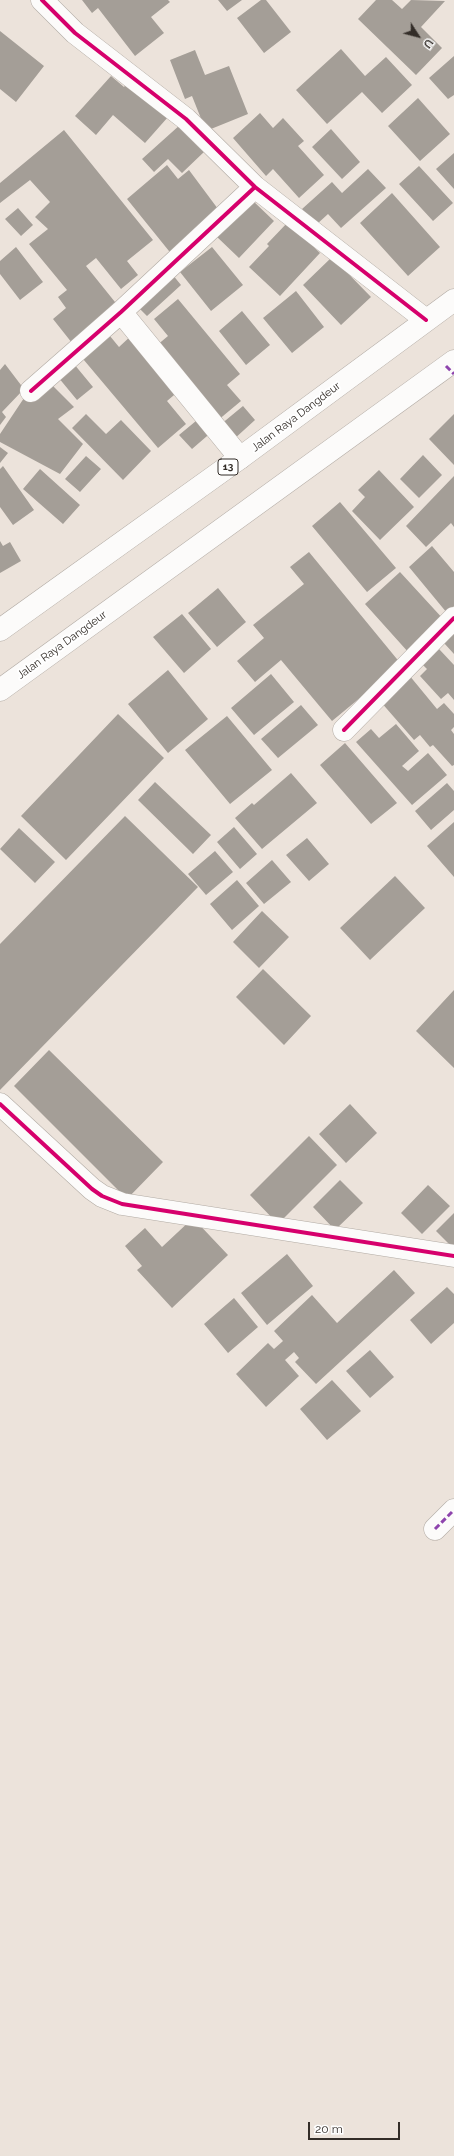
<!DOCTYPE html>
<html>
<head>
<meta charset="utf-8">
<style>
  body { margin:0 }
  #map { position:relative; width:454px; height:2156px; overflow:hidden; background:#ece3db; font-family:Raleway,sans-serif }
  canvas { display:block }
  .north { position:absolute; left:398px; top:16px; width:40px; height:40px; -webkit-text-stroke:3px #fff; paint-order:stroke; rotate:126deg; font-size:11px; font-weight:700; line-height:16px; text-align:center; color:#332d28 }
  .north::after { content:''; display:block; margin:auto; width:14px; height:18px; background:#332d28; clip-path:polygon(50% 0,100% 100%,50% 72%,0 100%) }
  .scale { position:absolute; left:308px; top:2122px; width:92px; height:18px; box-sizing:border-box; border:2px solid #332d28; border-top:0; padding-left:5px; font-size:12px; line-height:14px; white-space:nowrap; color:#332d28; -webkit-text-stroke:3px #fff; paint-order:stroke }
</style>
</head>
<body>
<div id="map">
<canvas width="454" height="2156"></canvas>
<div class="north">U</div>
<div class="scale">20 m</div>
</div>
<script>
const context = document.querySelector('canvas').getContext('2d');
context.lineJoin = 'round';
function paint(path, color) { context.fillStyle = color; context.fill(path, 'evenodd'); }
function trace(path, color, width, dash) { context.strokeStyle = color; context.lineWidth = width; context.lineCap = dash ? 'butt' : 'round'; context.setLineDash(dash || []); context.stroke(path); }
function label(font, color, halo, rows, align = 'center') {
  context.font = font + ' Raleway,sans-serif'; context.lineWidth = 4; context.setLineDash([]); context.textBaseline = 'middle'; context.strokeStyle = halo; context.fillStyle = color; for (const [text, x, y, turn = 0] of rows) {
    context.save(); context.translate(x, y); context.rotate((+turn || 0) * Math.PI / 180); context.textAlign = isNaN(turn) ? turn : align; if (halo) context.strokeText(text, 0, 0); context.fillText(text, 0, 0); context.restore();
  }
}
paint(new Path2D(`
  M 82,0 L 168,0 L 170,2 L 151,17 L 164,33 L 135,56 L 98,8 L 92,13 Z
  M 218,0 L 242,0 L 227,11 Z
  M 261,0 L 266,0 L 291,32 L 264,53 L 237,18 Z
  M 376,0 L 392,0 L 402,9 L 411,0 L 445,1 L 421,27 L 442,48 L 416,75 L 358,19 Z
  M 0,31 L 44,66 L 16,102 L 0,89 Z
  M 341,49 L 365,76 L 386,57 L 412,85 L 382,113 L 362,92 L 327,124 L 296,90 Z
  M 195,50 L 205,75 L 229,66 L 248,114 L 206,131 L 192,96 L 185,99 L 170,60 Z
  M 454,56 L 454,95 L 448,99 L 429,78 Z
  M 111,76 L 124,87 L 128,82 L 168,117 L 145,143 L 113,115 L 96,135 L 75,116 Z
  M 418,98 L 450,134 L 420,161 L 388,126 Z
  M 260,113 L 273,128 L 283,118 L 304,141 L 298,146 L 324,175 L 299,198 L 273,169 L 266,176 L 233,138 Z
  M 181,124 L 205,151 L 182,173 L 168,159 L 154,172 L 142,159 Z
  M 331,129 L 360,162 L 342,179 L 312,147 Z
  M 64,130 L 153,240 L 127,261 L 138,275 L 121,289 L 96,258 L 86,266 L 119,307 L 76,348 L 53,319 L 66,308 L 58,297 L 67,290 L 29,244 L 48,229 L 35,217 L 50,202 L 30,180 L 0,203 L 0,183 Z
  M 454,153 L 454,189 L 436,169 Z
  M 167,165 L 178,179 L 189,170 L 221,213 L 173,256 L 127,199 Z
  M 419,166 L 453,203 L 433,221 L 399,184 Z
  M 368,169 L 386,188 L 341,228 L 328,214 L 316,225 L 302,209 L 332,182 L 342,193 Z
  M 392,193 L 440,247 L 408,276 L 360,223 Z
  M 251,199 L 274,221 L 239,258 L 216,236 Z
  M 18,208 L 33,225 L 21,236 L 5,219 Z
  M 288,222 L 320,253 L 280,296 L 249,267 L 269,246 L 267,244 Z
  M 16,247 L 43,282 L 20,300 L 0,274 L 0,261 Z
  M 212,247 L 243,285 L 211,311 L 180,272 Z
  M 332,257 L 371,297 L 341,325 L 303,285 Z
  M 172,274 L 181,285 L 147,316 L 137,306 Z
  M 296,291 L 324,327 L 292,353 L 263,318 Z
  M 178,299 L 240,374 L 227,385 L 241,401 L 217,421 L 156,346 L 168,336 L 154,319 Z
  M 242,311 L 270,345 L 246,365 L 219,331 Z
  M 105,330 L 119,347 L 133,334 L 180,390 L 167,401 L 186,424 L 158,448 L 78,353 Z
  M 5,364 L 24,389 L 2,412 L 6,417 L 0,425 L 0,370 Z
  M 74,364 L 93,387 L 77,400 L 58,377 Z
  M 49,382 L 74,407 L 58,419 L 83,444 L 60,474 L 0,442 L 0,434 L 26,395 Z
  M 243,406 L 255,420 L 233,440 L 220,425 Z
  M 86,414 L 106,434 L 121,420 L 151,451 L 123,480 L 72,428 Z
  M 454,414 L 454,465 L 429,439 Z
  M 202,416 L 214,430 L 192,449 L 179,435 Z
  M 0,447 L 8,453 L 0,463 Z
  M 423,455 L 442,475 L 419,498 L 400,479 Z
  M 86,456 L 101,469 L 80,492 L 65,479 Z
  M 3,466 L 34,510 L 13,525 L 0,507 L 0,469 Z
  M 40,469 L 80,505 L 63,524 L 23,489 Z
  M 379,470 L 414,507 L 380,540 L 352,511 L 365,497 L 358,490 Z
  M 454,476 L 454,527 L 451,523 L 426,547 L 406,526 Z
  M 340,502 L 396,568 L 367,592 L 312,526 Z
  M 0,541 L 3,546 L 10,542 L 21,561 L 0,573 Z
  M 432,546 L 454,572 L 454,606 L 447,613 L 409,567 Z
  M 309,552 L 401,664 L 332,721 L 281,660 L 255,682 L 237,661 L 264,638 L 253,625 L 304,584 L 290,567 Z
  M 400,572 L 445,621 L 409,653 L 365,604 Z
  M 218,588 L 246,622 L 217,647 L 188,613 Z
  M 182,614 L 211,649 L 184,673 L 153,637 Z
  M 454,634 L 454,654 L 444,643 Z
  M 439,649 L 454,665 L 454,700 L 448,693 L 441,699 L 420,676 L 427,669 L 422,664 Z
  M 168,670 L 208,719 L 168,753 L 128,704 Z
  M 271,674 L 294,702 L 254,735 L 231,708 Z
  M 409,675 L 437,709 L 444,703 L 454,714 L 454,727 L 451,730 L 454,734 L 454,765 L 452,766 L 433,745 L 430,747 L 420,735 L 414,740 L 380,701 Z
  M 301,705 L 318,725 L 278,758 L 261,739 Z
  M 118,714 L 164,758 L 66,860 L 21,816 Z
  M 227,716 L 272,770 L 230,804 L 185,750 Z
  M 396,724 L 419,751 L 402,766 L 408,771 L 428,753 L 447,775 L 412,805 L 356,742 L 371,729 L 379,738 Z
  M 345,743 L 397,803 L 371,824 L 320,765 Z
  M 291,773 L 317,803 L 262,849 L 235,818 L 252,803 L 254,805 Z
  M 155,782 L 211,835 L 193,854 L 138,800 Z
  M 447,783 L 454,791 L 454,810 L 431,830 L 415,811 Z
  M 125,816 L 198,887 L 0,1090 L 0,944 Z
  M 454,822 L 454,877 L 427,846 Z
  M 234,827 L 257,854 L 240,869 L 217,842 Z
  M 19,828 L 55,862 L 35,883 L 0,849 Z
  M 307,838 L 329,864 L 309,881 L 286,855 Z
  M 215,851 L 233,872 L 206,895 L 188,874 Z
  M 272,860 L 291,882 L 264,904 L 246,883 Z
  M 395,876 L 425,908 L 370,960 L 340,928 Z
  M 237,880 L 259,906 L 232,930 L 210,904 Z
  M 262,911 L 289,937 L 259,968 L 233,942 Z
  M 263,969 L 311,1016 L 284,1045 L 236,997 Z
  M 454,990 L 454,1068 L 416,1031 Z
  M 49,1050 L 163,1162 L 127,1199 L 14,1086 Z
  M 350,1104 L 377,1133 L 346,1163 L 319,1134 Z
  M 309,1136 L 337,1165 L 278,1224 L 250,1195 Z
  M 340,1180 L 363,1203 L 335,1230 L 313,1207 Z
  M 428,1185 L 450,1206 L 422,1234 L 401,1213 Z
  M 454,1213 L 454,1246 L 453,1248 L 436,1231 Z
  M 193,1218 L 228,1255 L 172,1308 L 137,1270 L 142,1266 L 125,1246 L 145,1228 L 162,1247 Z
  M 287,1254 L 313,1286 L 267,1325 L 241,1293 Z
  M 394,1270 L 415,1293 L 316,1384 L 295,1362 L 299,1358 L 294,1352 L 285,1360 L 299,1376 L 266,1407 L 236,1374 L 268,1343 L 274,1349 L 283,1341 L 274,1331 L 312,1295 L 337,1323 Z
  M 447,1287 L 454,1294 L 454,1323 L 431,1344 L 410,1320 Z
  M 234,1298 L 258,1327 L 228,1353 L 204,1324 Z
  M 370,1350 L 394,1377 L 370,1398 L 346,1371 Z
  M 332,1380 L 361,1411 L 327,1440 L 300,1409 Z`), '#a49e97');
const minor = new Path2D(`
  M 42,0 L 75,33 L 186,119 L 255,187 L 426,320
  M 121,312 L 240,458
  M 31,391 L 121,312 L 255,187
  M 344,730 L 454,618
  M 0,1104 L 92,1189 L 102,1196 L 122,1204 L 454,1256
  M 435,1529 L 454,1510`);
const trunk = new Path2D(`
  M 0,630 L 240,458 L 454,300
  M 0,690 L 454,361`);
trace(minor, '#b1aaa3', 23);
trace(trunk, '#b1aaa3', 23);
trace(minor, '#fcfbfa', 22);
trace(trunk, '#fcfbfa', 22);
trace(new Path2D(`
  M 446,366 L 454,374
  M 435,1529 L 454,1510`), '#8e44ad', 3, [6, 3]);
trace(new Path2D(`
  M 42,0 L 75,33 L 186,119 L 255,187 L 426,320
  M 31,391 L 121,312 L 255,187
  M 344,730 L 454,618
  M 0,1104 L 92,1189 L 102,1196 L 122,1204 L 454,1256`), '#d6006c', 4);
for (const [x, y, w] of [
  [228,467,20]
]) { const box = new Path2D(); box.roundRect(x - w / 2, y - 8, w, 16, 3); context.fillStyle = '#fff'; context.fill(box); trace(box, '#332d28', 1); }
label('bold 10px', '#332d28', null, [
  ["13",228,467]
]);
label('11px', '#332d28', '#fff', [
  ["Jalan Raya Dangdeur",296,417,-37],
  ["Jalan Raya Dangdeur",62,645,-36]
]);
</script>
</body>
</html>
